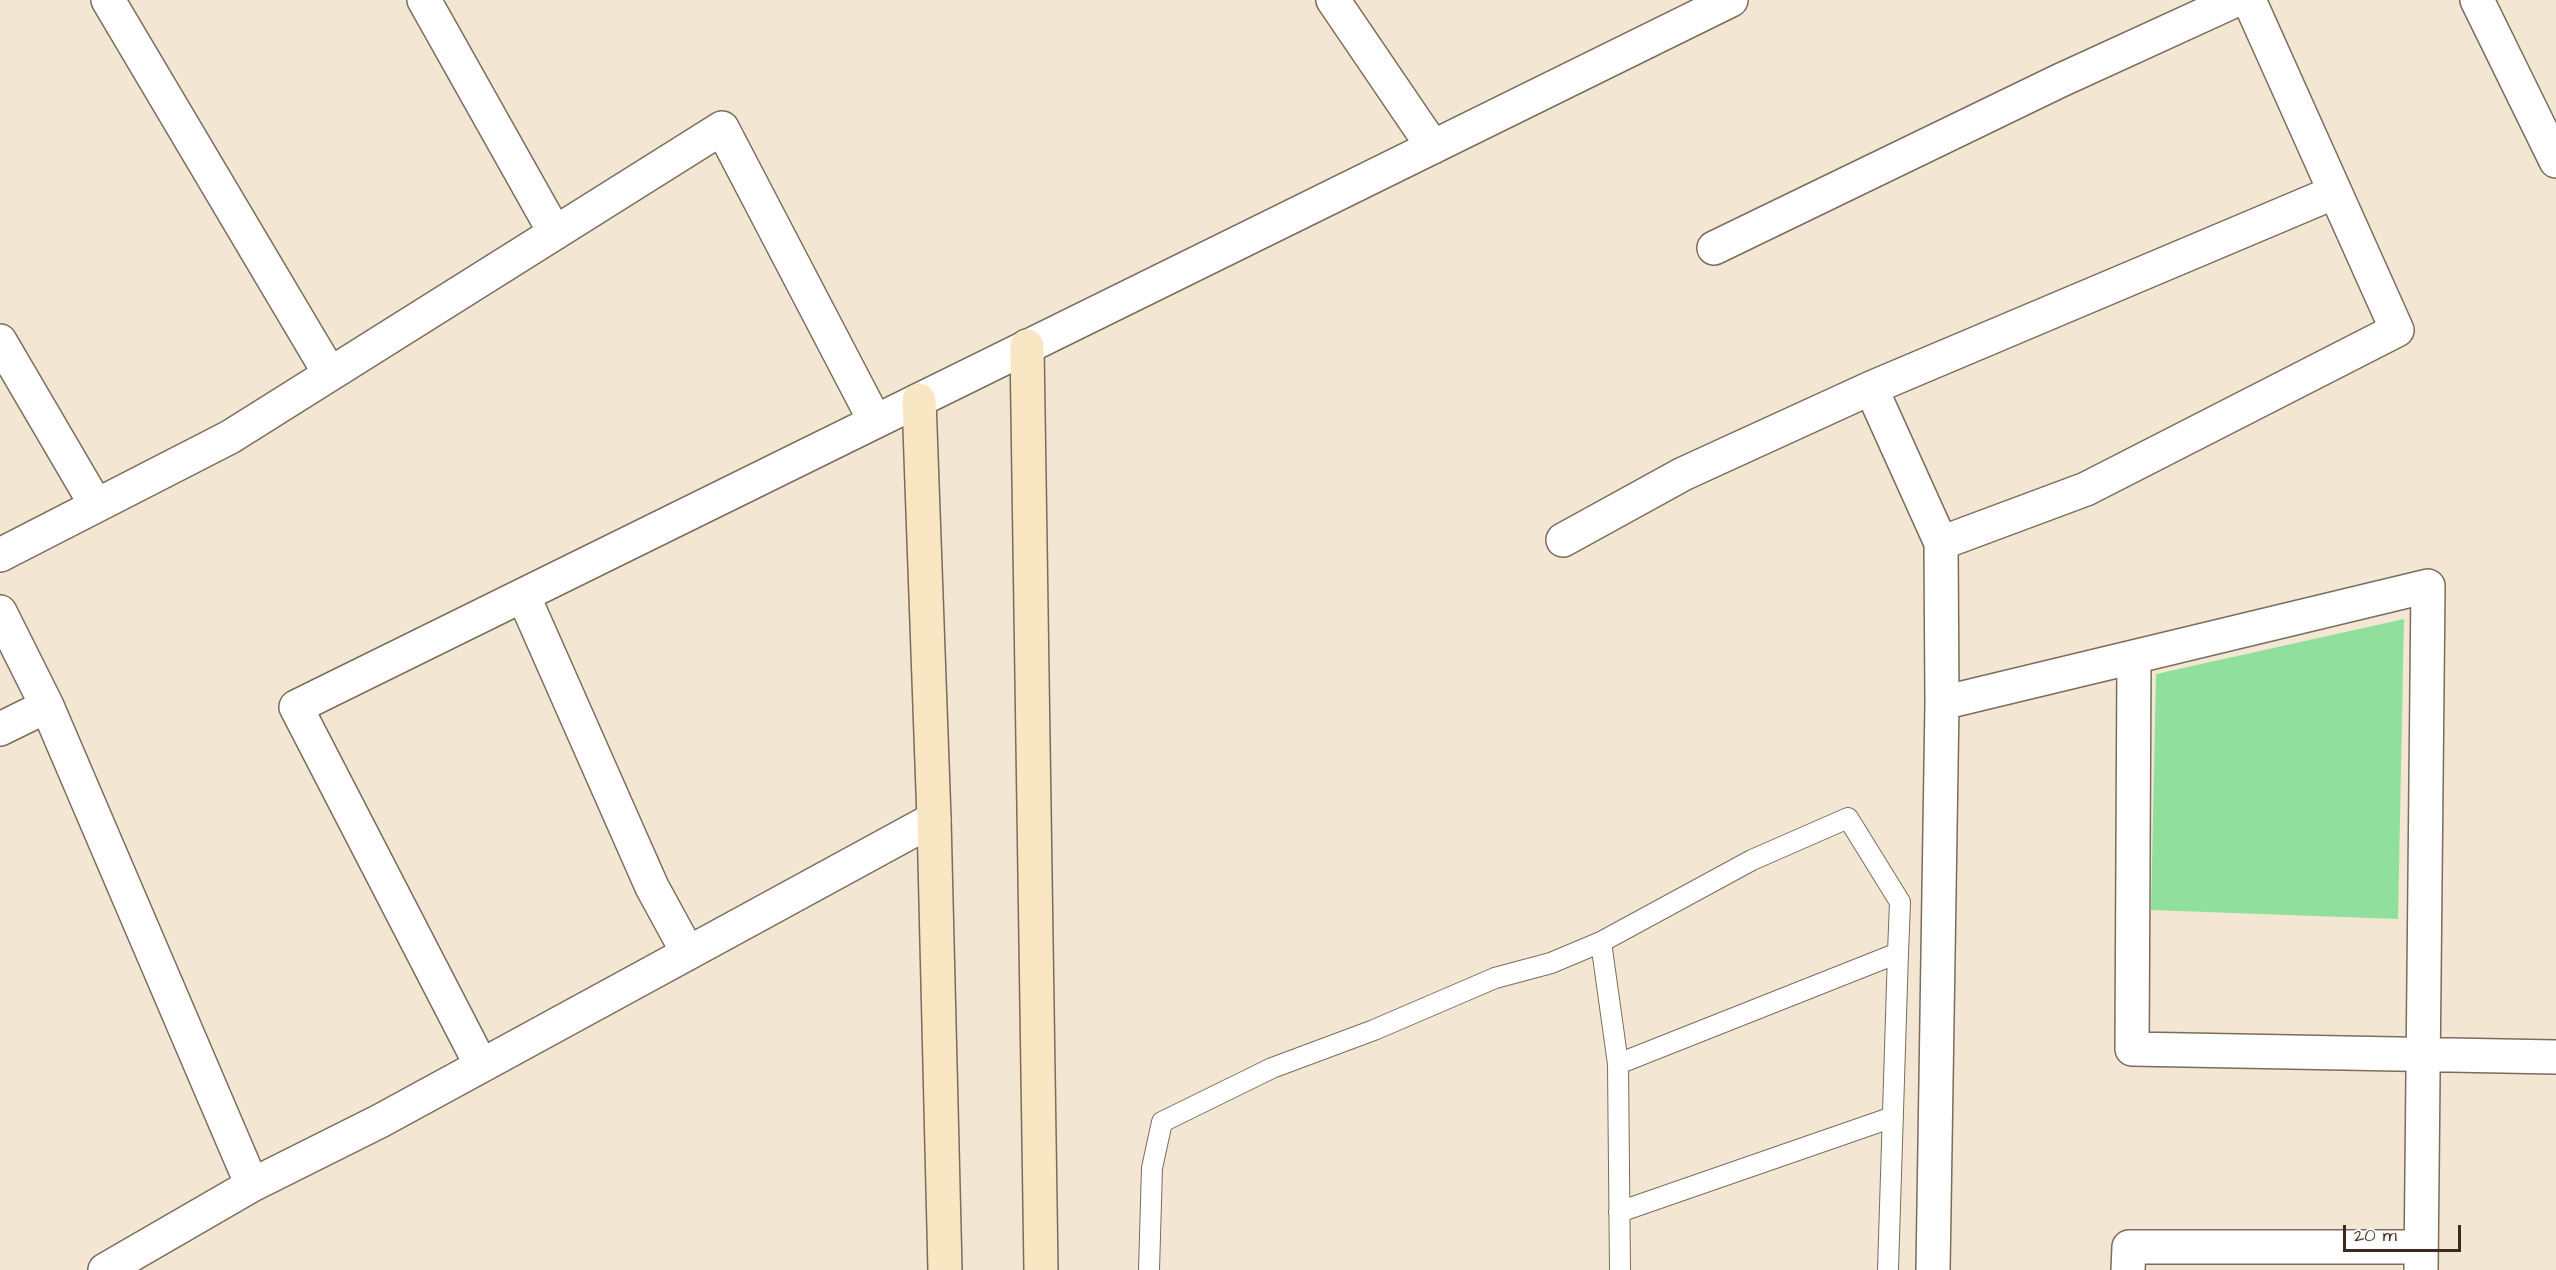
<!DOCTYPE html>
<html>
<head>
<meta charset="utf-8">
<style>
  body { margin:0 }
  #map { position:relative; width:2556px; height:1270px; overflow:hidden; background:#f3e7d3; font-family:"Architects Daughter",sans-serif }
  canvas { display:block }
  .scale { position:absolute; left:2343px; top:1225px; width:118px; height:27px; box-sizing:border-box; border:3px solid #3b2a1e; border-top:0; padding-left:8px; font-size:18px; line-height:21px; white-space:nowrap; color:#3b2a1e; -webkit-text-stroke:4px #f6f6f2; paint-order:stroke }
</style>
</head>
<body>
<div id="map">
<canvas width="2556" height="1270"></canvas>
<div class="scale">20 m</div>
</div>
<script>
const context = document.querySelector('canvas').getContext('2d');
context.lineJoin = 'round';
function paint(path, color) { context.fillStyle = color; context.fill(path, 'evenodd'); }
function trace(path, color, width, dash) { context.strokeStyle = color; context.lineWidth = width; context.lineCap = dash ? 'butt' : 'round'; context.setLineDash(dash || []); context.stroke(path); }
paint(new Path2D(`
  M 2404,619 L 2398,919 L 2151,910 L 2156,674 Z`), '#90df9d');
const lane = new Path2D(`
  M 1601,942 L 1752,860 L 1848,818 L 1900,902 L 1898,953 L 1618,1064
  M 1619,1212 L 1893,1117
  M 1149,1270 L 1152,1168 L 1162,1122 L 1272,1068 L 1374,1030 L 1495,978 L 1551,963 L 1601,942 L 1618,1064 L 1620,1270
  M 1888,1270 L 1898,953`);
const street = new Path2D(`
  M 108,0 L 330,374
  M 424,0 L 555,233
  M 1333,0 L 1433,147
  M 2477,0 L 2556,161
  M 1714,248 L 2059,81 L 2236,0
  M 0,341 L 96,505
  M 1871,388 L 2335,192
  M 1563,540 L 1683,474 L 1871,388 L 1941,543
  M 0,555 L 230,437 L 722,128 L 875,421
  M 523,595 L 652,887 L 688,953
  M 0,612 L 47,706 L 0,729
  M 2134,657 L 2132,1049 L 2556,1057
  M 1942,703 L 2428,586 L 2421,1270
  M 47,706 L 252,1185
  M 481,1065 L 296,707 L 1731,0
  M 105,1270 L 252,1185 L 380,1121 L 934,819
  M 1933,1270 L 1942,703 L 1941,543 L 2086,489 L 2397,330 L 2249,0
  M 2128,1270 L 2129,1247 L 2421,1247`);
const secondary = new Path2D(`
  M 1027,346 L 1041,1270
  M 919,400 L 934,819 L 945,1270`);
trace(lane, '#7b6c5d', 22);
trace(street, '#7b6c5d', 36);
trace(secondary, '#7b6c5d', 36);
trace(lane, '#fff', 20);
trace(street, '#fff', 33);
trace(secondary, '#f9e7c3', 33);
</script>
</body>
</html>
